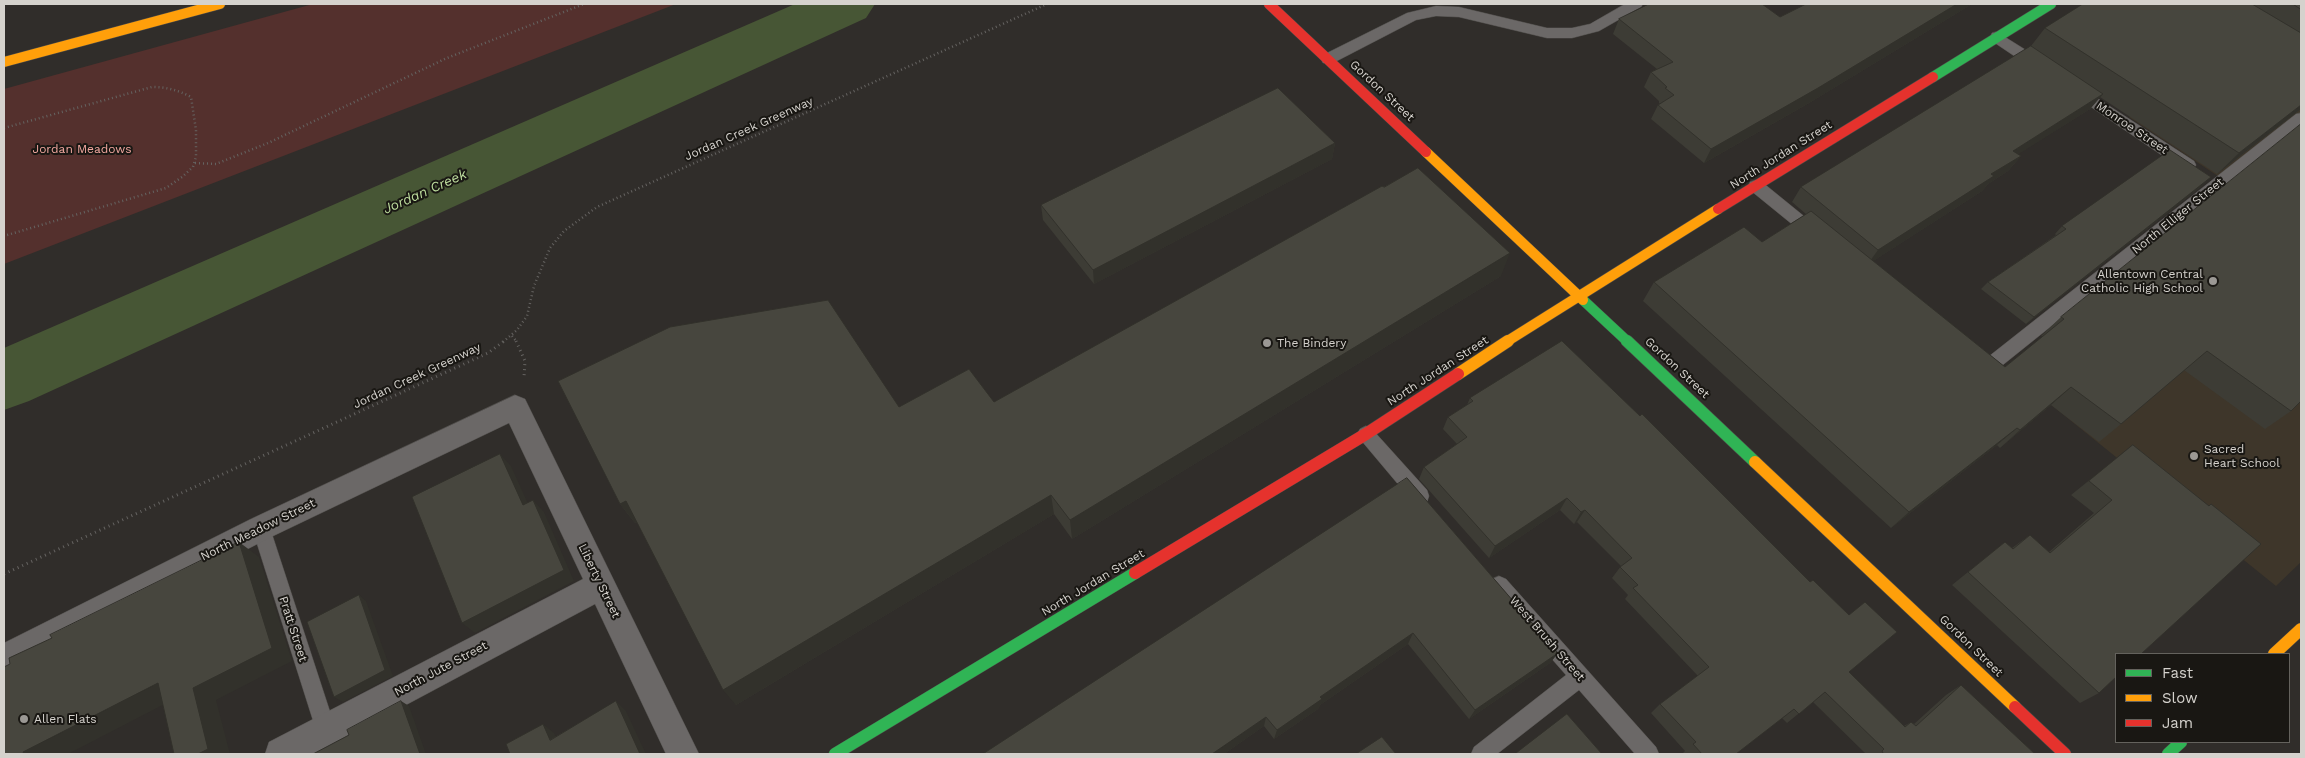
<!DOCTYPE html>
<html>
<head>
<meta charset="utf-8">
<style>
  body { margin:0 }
  #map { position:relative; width:2305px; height:758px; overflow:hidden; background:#302d2a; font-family:"Work Sans",sans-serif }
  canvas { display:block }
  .frame { position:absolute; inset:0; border:5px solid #d5d2cd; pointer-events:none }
  .legend { position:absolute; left:2115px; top:653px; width:175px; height:90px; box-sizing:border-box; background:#191713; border:1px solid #64625d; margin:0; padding:6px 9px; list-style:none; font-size:15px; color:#d5d2cd }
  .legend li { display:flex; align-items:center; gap:10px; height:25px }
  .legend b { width:25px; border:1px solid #64625d }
</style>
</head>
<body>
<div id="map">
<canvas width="2305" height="758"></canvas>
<div class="frame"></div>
<ul class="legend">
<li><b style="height:6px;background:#30b455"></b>Fast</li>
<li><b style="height:6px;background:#ff9f0a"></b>Slow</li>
<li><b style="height:6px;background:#e5322d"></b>Jam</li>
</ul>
</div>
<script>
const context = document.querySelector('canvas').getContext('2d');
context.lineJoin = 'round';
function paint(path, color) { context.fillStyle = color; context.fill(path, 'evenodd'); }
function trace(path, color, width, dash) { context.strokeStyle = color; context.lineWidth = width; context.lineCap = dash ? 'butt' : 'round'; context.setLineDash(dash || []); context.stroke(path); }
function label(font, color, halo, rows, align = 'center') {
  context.font = font + ' "Work Sans",sans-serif'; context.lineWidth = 4; context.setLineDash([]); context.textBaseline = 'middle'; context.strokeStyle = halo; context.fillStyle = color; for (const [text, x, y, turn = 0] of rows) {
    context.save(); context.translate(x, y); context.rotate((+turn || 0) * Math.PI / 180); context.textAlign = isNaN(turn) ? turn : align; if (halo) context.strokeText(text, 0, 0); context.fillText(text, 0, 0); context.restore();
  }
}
paint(new Path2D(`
  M 2249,37 L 2301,69 L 2301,562 L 2276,586 L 2008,370 L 2242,192 L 2129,117 Z`), '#3e362a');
paint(new Path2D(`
  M 313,4 L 676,4 L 4,264 L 4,89 Z`), '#54302d');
paint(new Path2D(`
  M 795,4 L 875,4 L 866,18 L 29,401 L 4,410 L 4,348 Z`), '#475635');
const lane = new Path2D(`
  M 1625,4 L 1643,4 L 1641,7 L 1599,31 L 1572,38 L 1547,38 L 1459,17 L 1436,16 L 1416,20 L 1333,63 L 1323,63 L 1321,59 L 1323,55 L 1407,13 L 1436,6 L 1459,7 L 1547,28 L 1572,28 L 1590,24 Z
  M 1997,32 L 2045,62 L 2047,66 L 2045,70 L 2035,70 L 1992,41 L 1990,37 L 1992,33 Z
  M 2077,85 L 2194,161 L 2196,165 L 2194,169 L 2188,171 L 2182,169 L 2072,94 L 2070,90 L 2072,86 Z
  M 2301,113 L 2301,126 L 1989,376 L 1983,378 L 1977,376 L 1970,367 L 1973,362 L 1979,360 L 1983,361 L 2296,114 Z
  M 1756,180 L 1762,182 L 1821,230 L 1823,234 L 1821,238 L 1815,240 L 1809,238 L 1750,190 L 1748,186 L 1750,182 Z
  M 1366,426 L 1372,429 L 1427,490 L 1429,496 L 1427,502 L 1420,504 L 1413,502 L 1360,439 L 1357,434 L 1360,429 Z
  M 261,519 L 268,522 L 270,528 L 336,730 L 333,737 L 326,740 L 319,737 L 316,730 L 252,528 L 254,522 Z
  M 1499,576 L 1506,579 L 1656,747 L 1659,754 L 1635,754 L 1579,690 L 1497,754 L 1471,754 L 1474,747 L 1566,675 L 1492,591 L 1489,585 L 1492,579 Z`);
const street = new Path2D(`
  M 515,395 L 525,399 L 699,754 L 666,754 L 595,604 L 314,754 L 265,754 L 269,742 L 583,579 L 509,423 L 271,537 L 4,674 L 4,643 L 251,519 Z`);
const fastFar1 = new Path2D(`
  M 1933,77 L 2051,4
  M 1583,300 L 1628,342`);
const fast = new Path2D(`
  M 1627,341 L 1755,462
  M 835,754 L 1135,573
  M 2168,754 L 2181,742`);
const slowFar1 = new Path2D(`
  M 4,62 L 220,4
  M 1426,152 L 1583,300
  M 1506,342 L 1718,209`);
const slow = new Path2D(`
  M 1458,374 L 1508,341
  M 1755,462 L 2015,707
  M 2274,654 L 2301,629`);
const jamFar1 = new Path2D(`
  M 1269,4 L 1426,152
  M 1718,209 L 1933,77`);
const jam = new Path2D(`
  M 1135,573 L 1366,434 L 1458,374
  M 2015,707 L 2065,754`);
trace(lane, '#4d4b48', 1);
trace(street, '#4d4b48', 1);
trace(fastFar1, '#4d4b48', 11);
trace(fast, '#4d4b48', 13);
trace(slowFar1, '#4d4b48', 11);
trace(slow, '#4d4b48', 13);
trace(jamFar1, '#4d4b48', 11);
trace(jam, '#4d4b48', 13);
trace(new Path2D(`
  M 4,128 L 152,87 C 166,87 178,90 191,97 L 196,130 L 196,157 L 193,167 L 182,177 L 166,188 L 4,236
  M 195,163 L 216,164 L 268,143 L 447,58 L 584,4
  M 512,336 L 517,342
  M 503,342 L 517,330 L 527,316 L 534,286 L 550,248 L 564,231 L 597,207 L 1047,4`), '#656361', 2.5, [1, 3]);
trace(new Path2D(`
  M 516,341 L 525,361 L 524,377
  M 4,574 L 488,353 L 504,341`), '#656361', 3, [1, 4]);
paint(lane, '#6b6867');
paint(street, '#6b6867');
trace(fastFar1, '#30b455', 10);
trace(fast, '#30b455', 12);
trace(slowFar1, '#ff9f0a', 10);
trace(slow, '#ff9f0a', 12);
trace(jamFar1, '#e5322d', 10);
trace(jam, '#e5322d', 12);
paint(new Path2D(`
  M 1806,4 L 1972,4 L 1809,103 L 1704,163 L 1651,119 L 1658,105 L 1660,104 L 1659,103 L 1659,101 L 1644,87 L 1651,72 L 1657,69 L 1613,34 L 1619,19 L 1780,17 Z
  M 2083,4 L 2301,4 L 2301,111 L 2300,110 L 2217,174 L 2100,97 L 2090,109 L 2018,154 L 2021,156 L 2008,171 L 1988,184 L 1982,191 L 1873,261 L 2005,367 L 2043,337 L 2041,336 L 2061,317 L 2301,124 L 2291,411 L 2265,429 L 2184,370 L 2121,424 L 2099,442 L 2051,405 L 2000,448 L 1997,445 L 1891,528 L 1643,301 L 1654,282 L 1762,242 L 1806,214 L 1792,202 L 1801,187 L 2031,46 L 2045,28 Z
  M 1335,143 L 1332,159 L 1094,284 L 1043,220 L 1041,205 Z
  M 2203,185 L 2026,324 L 1981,289 L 1988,282 L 2056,235 L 2055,234 L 2062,226 Z
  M 1501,276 L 1072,539 L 1054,514 L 736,705 L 637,522 L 635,523 L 620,504 L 994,402 Z
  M 1470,398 L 1849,672 L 1904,726 L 1911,722 L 1914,724 L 1946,695 L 1961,685 L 2035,754 L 1866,754 L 1813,702 L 1787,723 L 1782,718 L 1736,754 L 1684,754 L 1683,753 L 1685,751 L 1651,713 L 1660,704 L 1698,676 L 1625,599 L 1628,595 L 1612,578 L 1621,566 L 1577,522 L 1574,524 L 1560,510 L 1489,558 L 1419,479 L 1424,467 L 1457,444 L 1443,429 L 1448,417 L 1467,405 Z
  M 2133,445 L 2099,693 L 2080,703 L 1952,585 L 2005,542 L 2012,548 L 2030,535 L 2049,552 L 2094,513 L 2071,495 Z
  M 1407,478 L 1558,653 L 1550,663 L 1469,719 L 1408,644 L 1320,705 L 1318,709 L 1274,739 L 1264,726 L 1224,754 Z`), '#3d3c35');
paint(new Path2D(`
  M 1957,4 L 1972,4 L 1809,103 L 1704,163 L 1711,149 Z
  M 2103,94 L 2090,109 L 2000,166 L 2013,151 Z
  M 2301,105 L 2301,109 L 2217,174 L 2239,153 Z
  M 1335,143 L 1332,159 L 1094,284 L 1093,270 Z
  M 2021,156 L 2008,171 L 1988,184 L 1982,191 L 1867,265 L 1878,250 L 1991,174 Z
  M 2211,177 L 2203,185 L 2026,324 L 2034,317 Z
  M 1510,253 L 1501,276 L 1072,539 L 1070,520 Z
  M 2071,387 L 2051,405 L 2000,448 L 2020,430 Z
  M 2017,428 L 1997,445 L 1891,528 L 1909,512 Z
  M 500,454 L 511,466 L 534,517 L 523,505 Z
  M 1051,495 L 1054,514 L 736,705 L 723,690 Z
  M 1567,498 L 1560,510 L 1489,558 L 1495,546 Z
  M 533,500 L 544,512 L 574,581 L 475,633 L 462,623 Z
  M 626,501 L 640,520 L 635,523 L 620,504 Z
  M 1585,510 L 1577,522 L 1574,524 L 1581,512 Z
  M 239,542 L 259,557 L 292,661 L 216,700 L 230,754 L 198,754 L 193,688 Z
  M 359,595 L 366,601 L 393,676 L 343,702 L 334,697 Z
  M 1413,633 L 1408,644 L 1320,705 L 1318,709 L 1274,739 L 1277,730 L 1320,697 Z
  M 1558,653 L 1550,663 L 1469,719 L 1475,710 Z
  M 158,683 L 182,695 L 68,754 L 24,754 L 23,752 Z
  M 401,701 L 409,706 L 426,754 L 420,754 Z
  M 616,701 L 626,711 L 646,754 L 640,754 Z
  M 1266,717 L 1264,726 L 1224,754 L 1212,754 Z
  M 543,724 L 554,733 L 561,749 L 550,740 Z`), '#32312b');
const building = new Path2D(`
  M 1649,4 L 1762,4 L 1780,17 L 1806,4 L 1957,4 L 1818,88 L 1711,149 L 1658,105 L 1674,95 L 1665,88 L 1667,87 L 1651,72 L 1673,62 L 1619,19 Z
  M 2083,4 L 2252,4 L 2301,33 L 2301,105 L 2239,153 L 2045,28 Z
  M 2293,4 L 2301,4 L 2301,9 Z
  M 2031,46 L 2103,94 L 2013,151 L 2021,156 L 1991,174 L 1994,176 L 1878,250 L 1801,187 Z
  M 1278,88 L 1335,143 L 1093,270 L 1041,205 Z
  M 2301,124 L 2301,401 L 2291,411 L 2207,351 L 2121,424 L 2071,387 L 2020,430 L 2017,428 L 1909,512 L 1654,282 L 1744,227 L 1762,242 L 1811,211 L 2005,367 L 2064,319 L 2061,317 Z
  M 2170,150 L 2211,177 L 2034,317 L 1988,282 L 2066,229 L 2062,226 Z
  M 1418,168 L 1510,253 L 1070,520 L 1051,495 L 723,690 L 626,501 L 620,504 L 558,381 L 670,327 L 828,300 L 899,407 L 969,369 L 994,402 L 1382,186 L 1384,187 Z
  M 1562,341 L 1640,416 L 1642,414 L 1810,582 L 1813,580 L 1849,615 L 1865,602 L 1897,632 L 1849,672 L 1905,727 L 1911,722 L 1916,726 L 1961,685 L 2035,754 L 1881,754 L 1883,753 L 1882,751 L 1884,749 L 1825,692 L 1799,714 L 1794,709 L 1736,754 L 1702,754 L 1693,744 L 1696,742 L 1660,704 L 1709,667 L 1633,588 L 1638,585 L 1620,567 L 1632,558 L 1585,510 L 1581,512 L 1567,498 L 1495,546 L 1424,467 L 1467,437 L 1448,417 L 1473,401 L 1470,398 Z
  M 2133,445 L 2209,506 L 2211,504 L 2261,544 L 2141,654 L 2116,654 L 2116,677 L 2099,693 L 1968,572 L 2005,542 L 2013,549 L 2030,535 L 2050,553 L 2112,500 L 2089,481 Z
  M 500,454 L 523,505 L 533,500 L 564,570 L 462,623 L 412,497 Z
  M 1407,478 L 1558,653 L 1475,710 L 1413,633 L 1320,697 L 1322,699 L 1277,730 L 1266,717 L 1212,754 L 983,754 Z
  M 239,542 L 272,648 L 193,688 L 208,749 L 198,754 L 174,754 L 158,683 L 23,752 L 24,754 L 4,754 L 4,667 L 10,664 L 9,658 L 52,638 L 50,635 Z
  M 359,595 L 385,670 L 334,697 L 307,622 Z
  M 401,701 L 420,754 L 313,754 L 349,735 L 347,730 Z
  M 616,701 L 640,754 L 510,754 L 506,744 L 543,724 L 550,740 Z
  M 1567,714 L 1602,754 L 1515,754 Z
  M 1382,737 L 1396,754 L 1356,754 Z`);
paint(building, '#47463e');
trace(building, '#32312b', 1);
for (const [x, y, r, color] of [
  [2213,281,5,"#9b9894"],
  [1267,343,5,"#9b9894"],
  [2194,456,5,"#9b9894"],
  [24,719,5,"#9b9894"]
]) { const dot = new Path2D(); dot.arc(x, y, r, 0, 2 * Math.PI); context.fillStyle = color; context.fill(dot); trace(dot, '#191713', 2); }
label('12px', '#d5d2cd', '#191713', [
  ["Gordon Street",1382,91,43],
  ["Monroe Street",2132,128,34],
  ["Jordan Creek Greenway",749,129,-24],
  ["North Jordan Street",1781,155,-32],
  ["North Elliger Street",2178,216,-39],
  ["Gordon Street",1677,368,43],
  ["North Jordan Street",1438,371,-33],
  ["Jordan Creek Greenway",417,376,-25],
  ["North Meadow Street",258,530,-26],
  ["Liberty Street",599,581,64],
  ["North Jordan Street",1093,583,-31],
  ["Pratt Street",293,629,72],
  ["West Brush Street",1547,639,49],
  ["Gordon Street",1971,646,44],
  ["North Jute Street",441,669,-28]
]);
label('12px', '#f2a8a0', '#191713', [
  ["Jordan Meadows",82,149]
]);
label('12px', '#d5d2cd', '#191713', [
  ["Allentown Central",2203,274,"right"],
  ["Catholic High School",2203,288,"right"],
  ["The Bindery",1277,343],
  ["Sacred",2204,449],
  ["Heart School",2204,463],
  ["Allen Flats",34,719]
], 'left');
label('italic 14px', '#bddc9d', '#191713', [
  ["Jordan Creek",425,192,-24]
]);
</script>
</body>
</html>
